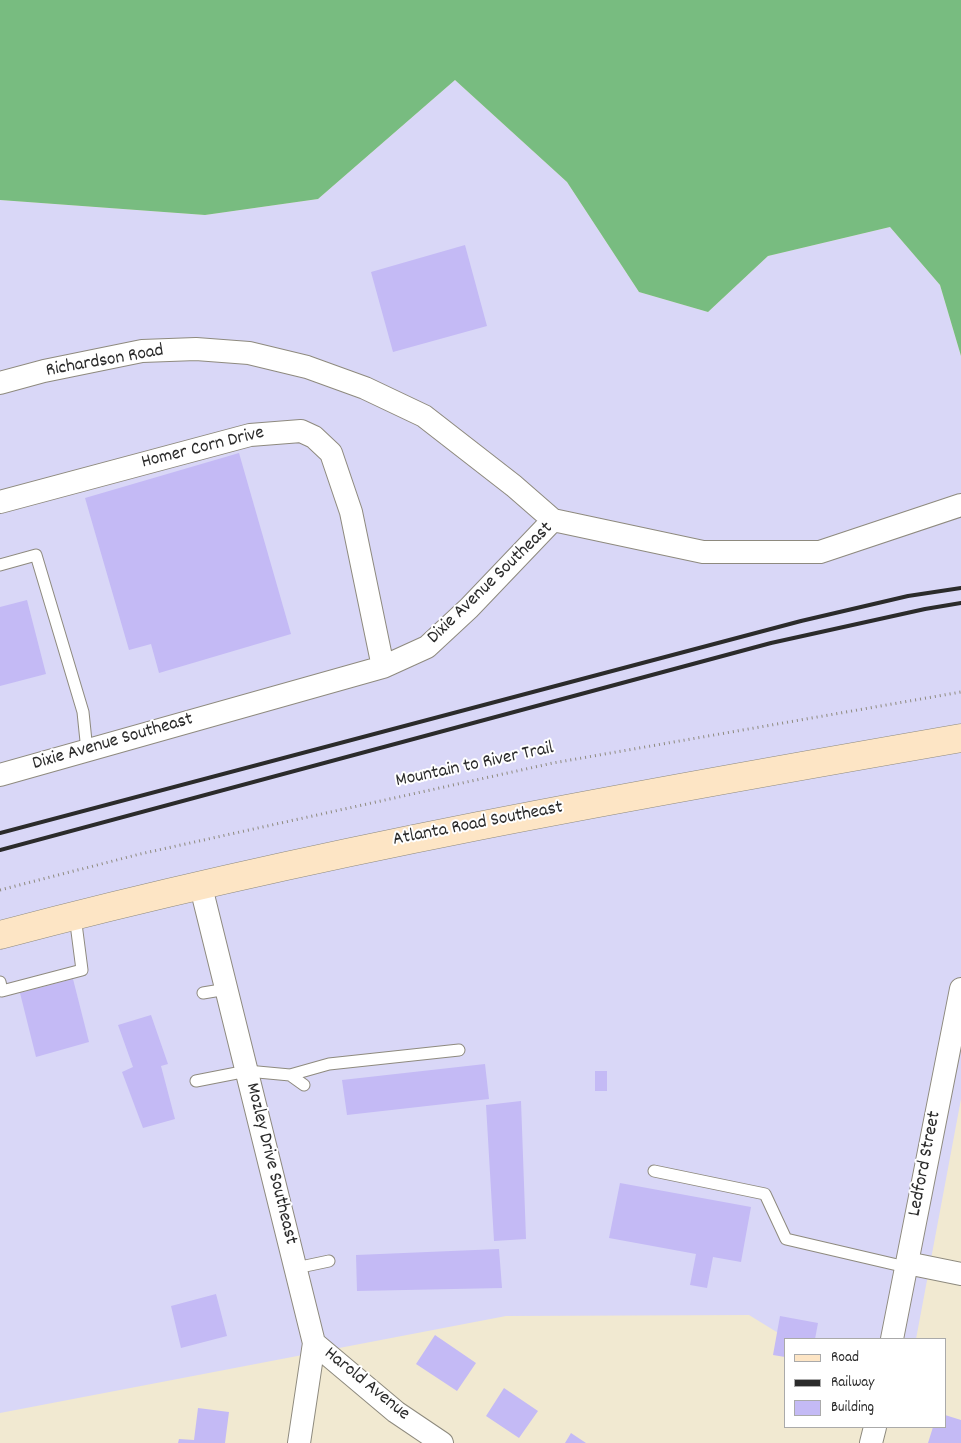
<!DOCTYPE html>
<html>
<head>
<meta charset="utf-8">
<style>
  body { margin:0 }
  #map { position:relative; width:961px; height:1443px; overflow:hidden; background:#f1e9d1; font-family:Dekko,sans-serif }
  canvas { display:block }
  .legend { position:absolute; left:784px; top:1338px; width:162px; height:90px; box-sizing:border-box; background:#fff; border:1px solid #aaa; margin:0; padding:6px 9px; list-style:none; font-size:15px; color:#2b2b2b }
  .legend li { display:flex; align-items:center; gap:10px; height:25px }
  .legend b { width:25px; border:1px solid #aaa }
</style>
</head>
<body>
<div id="map">
<canvas width="961" height="1443"></canvas>
<ul class="legend">
<li><b style="height:6px;background:#fde5c5"></b>Road</li>
<li><b style="height:6px;background:#2b2b2b"></b>Railway</li>
<li><b style="height:14px;background:#c4baf5"></b>Building</li>
</ul>
</div>
<script>
const context = document.querySelector('canvas').getContext('2d');
context.lineJoin = 'round';
function paint(path, color) { context.fillStyle = color; context.fill(path, 'evenodd'); }
function trace(path, color, width, dash) { context.strokeStyle = color; context.lineWidth = width; context.lineCap = dash ? 'butt' : 'round'; context.setLineDash(dash || []); context.stroke(path); }
function label(font, color, halo, rows, align = 'center') {
  context.font = font + ' Dekko,sans-serif'; context.lineWidth = 4; context.setLineDash([]); context.textBaseline = 'middle'; context.strokeStyle = halo; context.fillStyle = color; for (const [text, x, y, turn = 0] of rows) {
    context.save(); context.translate(x, y); context.rotate((+turn || 0) * Math.PI / 180); context.textAlign = isNaN(turn) ? turn : align; if (halo) context.strokeText(text, 0, 0); context.fillText(text, 0, 0); context.restore();
  }
}
paint(new Path2D(`
  M 455,80 L 567,182 L 639,292 L 708,312 L 768,256 L 890,227 L 940,285 L 961,356 L 961,1099 L 916,1339 L 788,1339 L 749,1315 L 506,1316 L 0,1413 L 0,200 L 205,215 L 318,199 Z`), '#d9d7f7');
paint(new Path2D(`
  M 0,0 L 961,0 L 961,356 L 940,285 L 890,227 L 768,256 L 708,312 L 639,292 L 567,182 L 455,80 L 318,199 L 205,215 L 0,200 Z`), '#78bc80');
paint(new Path2D(`
  M 465,245 L 487,326 L 393,352 L 371,272 Z
  M 239,453 L 291,634 L 159,673 L 151,644 L 129,650 L 85,498 Z
  M 27,600 L 46,674 L 0,686 L 0,607 Z
  M 73,979 L 89,1042 L 36,1057 L 20,993 Z
  M 151,1015 L 168,1064 L 161,1066 L 175,1119 L 143,1128 L 122,1072 L 133,1067 L 118,1025 Z
  M 485,1064 L 489,1099 L 347,1115 L 342,1080 Z
  M 595,1071 L 607,1071 L 607,1091 L 595,1091 Z
  M 521,1101 L 526,1239 L 494,1241 L 486,1105 Z
  M 620,1183 L 751,1207 L 741,1262 L 713,1257 L 707,1288 L 690,1285 L 696,1254 L 609,1238 Z
  M 499,1249 L 502,1288 L 357,1291 L 356,1255 Z
  M 216,1294 L 227,1336 L 181,1348 L 171,1306 Z
  M 780,1316 L 818,1323 L 815,1339 L 785,1339 L 785,1357 L 773,1355 Z
  M 435,1335 L 476,1363 L 457,1391 L 416,1364 Z
  M 504,1388 L 538,1411 L 519,1438 L 486,1416 Z
  M 198,1408 L 229,1412 L 225,1443 L 178,1443 L 179,1439 L 194,1440 Z
  M 945,1415 L 961,1420 L 961,1443 L 928,1443 L 933,1427 L 945,1427 Z
  M 571,1433 L 586,1443 L 565,1443 Z`), '#c4baf5');
const service = new Path2D(`
  M 0,565 L 36,555 L 83,712 L 87,751
  M 0,982 L 2,991 L 82,970 L 75,916
  M 203,993 L 227,989
  M 290,1075 L 329,1064 L 459,1050
  M 196,1081 L 247,1071 L 290,1075 L 304,1085
  M 654,1171 L 765,1194 L 786,1239 L 906,1267
  M 296,1268 L 329,1261`);
const minor = new Path2D(`
  M 0,383 L 44,371 L 142,351 L 196,349 L 249,353 L 307,367 L 365,388 L 424,416 L 514,486 L 553,520
  M 0,502 L 250,435 L 301,431 L 314,437 L 331,453 L 351,512 L 383,667
  M 0,775 L 383,667 L 427,647 L 469,608 L 553,520 L 703,552 L 820,552 L 961,505
  M 201,887 L 314,1343 L 299,1443
  M 907,1263 L 961,1274
  M 892,1339 L 961,989
  M 314,1343 L 396,1412 L 442,1443
  M 871,1443 L 875,1427`);
const secondary = new Path2D(`
  M 0,935 C 316,851 639,794 961,738`);
trace(service, '#8e8a7e', 13);
trace(minor, '#8e8a7e', 24);
trace(secondary, '#8e8a7e', 29);
trace(new Path2D(`
  M 0,890 L 140,854 L 553,763 L 961,692`), '#8e8a7e', 3, [1, 4]);
trace(service, '#fff', 11);
trace(minor, '#fff', 22);
trace(secondary, '#fde5c5', 28);
trace(new Path2D(`
  M 0,833 L 801,621 L 908,596 L 961,588
  M 0,850 L 771,643 L 925,609 L 961,603`), '#2b2b2b', 4);
label('19px', '#2b2b2b', '#fff', [
  ["Richardson Road",105,362,-10],
  ["Homer Corn Drive",203,449,-14],
  ["Dixie Avenue Southeast",491,584,-44],
  ["Dixie Avenue Southeast",113,743,-16],
  ["Mountain to River Trail",475,766,-12],
  ["Atlanta Road Southeast",478,825,-11],
  ["Mozley Drive Southeast",270,1164,76],
  ["Ledford Street",926,1164,-79],
  ["Harold Avenue",366,1385,39]
]);
</script>
</body>
</html>
